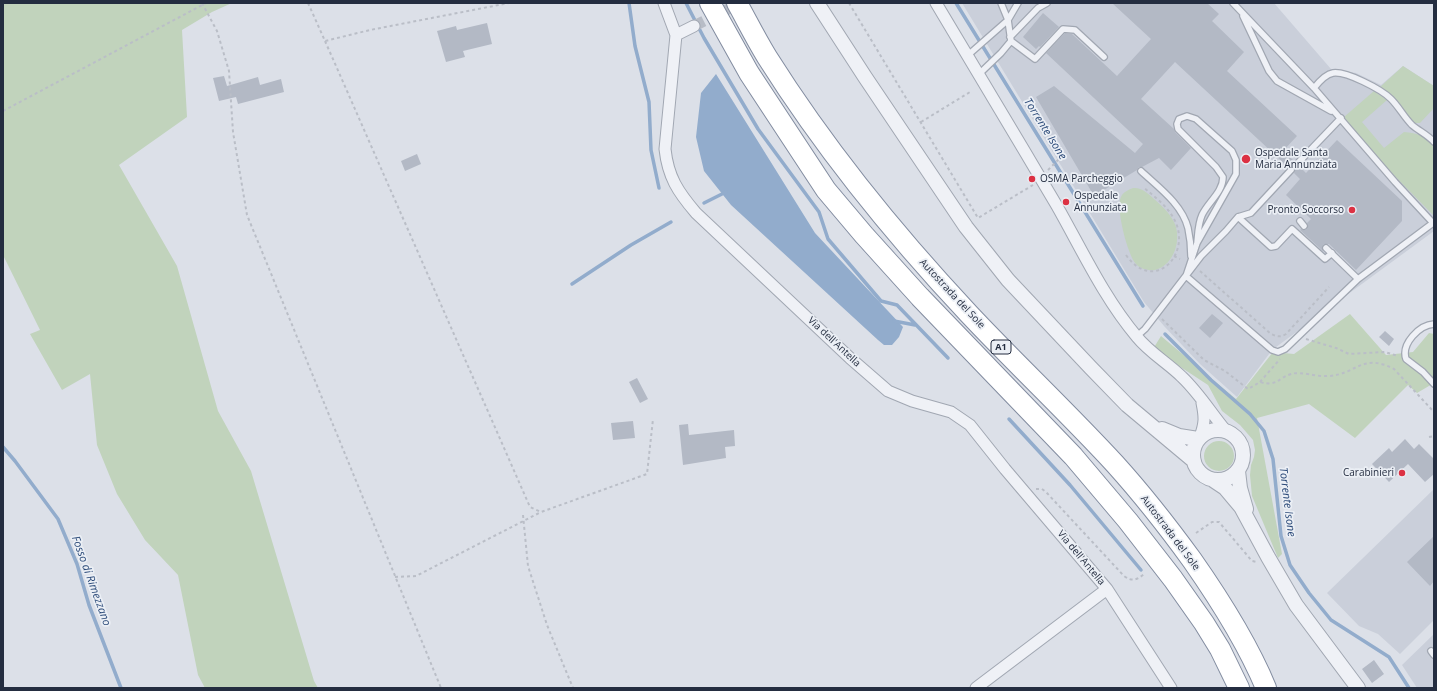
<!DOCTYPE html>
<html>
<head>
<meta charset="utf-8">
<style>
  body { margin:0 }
  #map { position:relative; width:1437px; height:691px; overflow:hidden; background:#dce0e8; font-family:"Open Sans",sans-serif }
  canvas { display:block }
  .frame { position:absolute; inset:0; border:4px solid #242d40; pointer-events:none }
</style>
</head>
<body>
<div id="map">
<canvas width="1437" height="691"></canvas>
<div class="frame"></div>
</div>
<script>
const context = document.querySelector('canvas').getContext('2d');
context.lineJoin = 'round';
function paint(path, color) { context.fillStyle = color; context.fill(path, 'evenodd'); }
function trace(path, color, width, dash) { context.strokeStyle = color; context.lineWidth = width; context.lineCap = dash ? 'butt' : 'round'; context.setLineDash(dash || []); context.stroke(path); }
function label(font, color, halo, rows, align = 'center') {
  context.font = font + ' "Open Sans",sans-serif'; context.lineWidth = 3.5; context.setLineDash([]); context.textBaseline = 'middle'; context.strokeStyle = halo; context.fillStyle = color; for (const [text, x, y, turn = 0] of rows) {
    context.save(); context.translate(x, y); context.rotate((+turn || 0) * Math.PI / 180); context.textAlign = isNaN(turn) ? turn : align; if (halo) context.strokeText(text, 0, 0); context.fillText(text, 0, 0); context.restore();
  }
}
paint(new Path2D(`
  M 962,3 L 1274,3 L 1331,69 L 1356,73 L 1381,85 L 1403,66 L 1434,86 L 1434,231 L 1272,350 L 1237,397 L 1200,364 L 1164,326 L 1144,302 Z
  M 1434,489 L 1434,620 L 1400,654 L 1378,634 L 1359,626 L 1327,593 Z
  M 1434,634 L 1434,688 L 1417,688 L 1402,665 Z`), '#cacfda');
paint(new Path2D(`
  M 3,3 L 232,3 L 212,12 L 182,30 L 187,117 L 119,165 L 177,266 L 218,411 L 251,471 L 314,681 L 318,688 L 205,688 L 198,675 L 178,575 L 145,540 L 117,494 L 97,445 L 90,374 L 62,390 L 30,334 L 40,330 L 3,255 Z
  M 1403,66 L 1434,86 L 1434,108 L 1420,123 L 1414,123 L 1392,96 L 1379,88 Z
  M 1374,91 L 1387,100 L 1362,122 L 1384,148 L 1404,132 C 1417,133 1427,136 1434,147 L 1434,216 L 1375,156 L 1344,117 Z
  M 1133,188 C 1141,187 1148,193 1154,199 C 1162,206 1169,212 1174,222 C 1182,238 1175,265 1155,270 C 1149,271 1140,269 1136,264 C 1128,256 1115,207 1121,197 C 1123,192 1128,190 1133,188 Z
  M 1350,314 L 1386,355 L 1413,352 L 1429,333 L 1434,334 L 1434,383 L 1417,393 L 1408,385 L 1355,438 L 1309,404 L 1257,418 L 1282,554 L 1278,558 L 1252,496 L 1250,475 L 1251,465 L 1254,457 L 1255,450 L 1253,440 L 1240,425 L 1222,411 L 1208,385 L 1153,349 L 1161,336 L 1236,399 L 1273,352 L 1294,354 Z
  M1204 456a15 15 0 1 1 30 0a15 15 0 1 1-30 0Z`), '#c1d3bc');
paint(new Path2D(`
  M 716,74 L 815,233 L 903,327 L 899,337 L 892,345 L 884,345 L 878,340 L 731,205 L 704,171 L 696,137 L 701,93 Z`), '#92accc');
trace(new Path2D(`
  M 629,3 L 635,46 L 649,102 L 651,150 L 659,188
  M 686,3 L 704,38 L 758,129 L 819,212 L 828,239 L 881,301 L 897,305 L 948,358
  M 956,3 L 1143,306
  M 704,203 L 726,192
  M 572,284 L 631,245 L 671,222
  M 894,321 L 915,325
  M 1165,334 L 1211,380 L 1250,414 L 1264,431 L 1273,459 L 1281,536 L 1290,565 L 1309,593 L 1331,620 L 1389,657 L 1409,688
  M 1009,419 L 1070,485 L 1141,570
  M 3,447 L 15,461 L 58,519 L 77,564 L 89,605 L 121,688`), '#92accc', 3.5);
paint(new Path2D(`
  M 1112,3 L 1207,3 L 1219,14 L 1212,21 L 1244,52 L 1227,71 L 1297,136 L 1283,151 L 1294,161 L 1293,163 L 1294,167 L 1296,168 L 1300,167 L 1306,173 L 1337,140 L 1402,201 L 1402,221 L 1356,270 L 1329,244 L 1325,244 L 1323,245 L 1323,251 L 1300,230 L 1301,229 L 1304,230 L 1307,229 L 1308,226 L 1307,223 L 1311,219 L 1286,195 L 1300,179 L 1294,173 L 1295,171 L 1294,167 L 1292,166 L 1288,167 L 1175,62 L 1141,99 L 1174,129 L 1175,132 L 1191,148 L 1171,170 L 1159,158 L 1142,167 L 1139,167 L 1137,170 L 1094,196 L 1036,97 L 1054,86 L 1135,153 L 1143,144 L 1046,53 L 1065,33 L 1072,34 L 1117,76 L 1151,39 Z
  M 1043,13 L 1059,27 L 1040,47 L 1039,46 L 1036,49 L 1023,37 Z
  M 487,23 L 492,44 L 463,51 L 465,57 L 446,62 L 437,31 L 456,26 L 457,30 Z
  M 224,76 L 227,86 L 258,77 L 260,85 L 281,79 L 284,92 L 238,104 L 236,97 L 219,101 L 213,78 Z
  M 417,154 L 421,164 L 405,171 L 401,161 Z
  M 1212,314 L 1223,323 L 1210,338 L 1199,328 Z
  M 1385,331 L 1394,339 L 1389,346 L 1379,337 Z
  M 637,378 L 648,399 L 640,403 L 629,382 Z
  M 633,421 L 635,438 L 613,440 L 611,423 Z
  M 688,424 L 689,435 L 734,430 L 735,446 L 725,447 L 726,458 L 683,465 L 679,425 Z
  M 1405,439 L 1414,449 L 1419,444 L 1434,459 L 1434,474 L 1425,482 L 1408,464 L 1389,482 L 1372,464 L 1389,448 L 1392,452 Z
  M 1434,536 L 1434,581 L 1430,586 L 1407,562 Z
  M 1374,660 L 1384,674 L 1372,683 L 1362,669 Z`), '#b3b9c5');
trace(new Path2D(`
  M 694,26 L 740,3`), '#b7bcc6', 11, [11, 5.5]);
const service = new Path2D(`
  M 1233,3 L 1314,88 L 1395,182 L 1433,223 L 1358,279
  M 1243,16 L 1269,71 L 1277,81 L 1331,111
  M 1010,37 L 1038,8 L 1047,3
  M 1011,41 L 1035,59 L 1063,29 L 1075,30 L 1104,57
  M 967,56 L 1008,20 L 1018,3
  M 978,75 L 1001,53 L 1011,41 L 1008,20 L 1001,3
  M 1314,88 C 1318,83 1326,74 1333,73 C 1346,71 1381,89 1391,99 C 1399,107 1404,117 1412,125 C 1419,131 1428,135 1434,142
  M 1297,164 L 1341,118
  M 1141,171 C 1158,187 1182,204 1188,228 C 1190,237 1191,247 1191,256
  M 1238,217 L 1271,247 L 1276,246 L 1292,229 L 1325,259 L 1332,253
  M 1300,221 L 1304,226
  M 1186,276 L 1197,243 L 1236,174 L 1236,160 L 1232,151 L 1196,119 L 1187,116 L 1179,119 L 1177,124 L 1178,129 L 1216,167 L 1223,177 C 1223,192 1208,202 1202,215 C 1198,224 1198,234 1197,243
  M 1186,276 L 1272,350 L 1278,352 L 1285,349 L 1358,279 L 1326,248
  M 1434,324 C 1419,325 1401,344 1406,359 L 1423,372 L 1434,384
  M 1136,337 L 1145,329 L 1201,256 L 1226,231 L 1238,217 L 1251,213 L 1291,170
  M 1431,651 L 1434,655`);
const minor = new Path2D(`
  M 664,3 L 676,35 L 665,149 C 668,177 678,192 696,213 L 850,358 L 888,391 L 912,401 L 951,412 L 970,425 L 1005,469 L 1107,589 L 1171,688
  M 936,3 C 976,70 1017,138 1057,206 C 1082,250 1104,298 1137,337 C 1150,353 1168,363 1182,377 C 1199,393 1211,413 1226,431
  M 676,35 L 694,26
  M 1200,437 C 1205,423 1205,418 1202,403
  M 976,688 L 1107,589`);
const tertiary = new Path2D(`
  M 817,3 L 865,77 L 966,227 L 1008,280 L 1091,368 L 1127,405 L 1194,461
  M 1162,429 L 1179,436 L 1198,439
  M1193 455a25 25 0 1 1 50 0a25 25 0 1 1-50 0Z
  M 1238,471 L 1240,488 L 1246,509
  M 1213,480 L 1225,488 L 1241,507 L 1268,557 L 1296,605 L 1358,688`);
const motorway = new Path2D(`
  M 710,3 L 749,73 L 826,190 L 864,235 L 920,297 L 1073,456 L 1128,521 L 1173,579 L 1204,623 L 1220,649 L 1239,688
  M 737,3 C 747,21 756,39 767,57 C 825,149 894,234 969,314 C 1017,365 1068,413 1115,464 C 1143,495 1168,527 1192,560 C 1220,600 1247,642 1266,688`);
trace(service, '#a1a7b2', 8);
trace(minor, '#a1a7b2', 13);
trace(tertiary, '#a1a7b2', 16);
trace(motorway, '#828ca0', 22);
trace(new Path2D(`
  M 202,3 L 217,31 L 229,71 L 233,132 L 247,215 L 441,688
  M 308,3 L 325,41 L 370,30 L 509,3
  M 849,3 L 978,218 L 1033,185
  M 325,41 L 530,507 L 541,512 L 647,474 L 653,419
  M 3,111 L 206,3
  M 921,122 L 970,92
  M 1048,170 L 1060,158
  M 1126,255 C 1153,293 1190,257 1176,223 C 1169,207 1155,197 1143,187
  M 1174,256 L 1180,259
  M 1200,271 L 1271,334 C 1276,336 1280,338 1286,334 L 1329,287
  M 1162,319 L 1204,360 L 1225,371 L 1248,389 L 1260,382 C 1277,387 1278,378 1291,374 C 1301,371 1316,377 1328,376 C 1356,375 1362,352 1394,369 L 1434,412
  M 1306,339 L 1336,348 L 1349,354 L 1385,352 L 1398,356
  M 1260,382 L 1280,359
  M 1429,437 L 1434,436
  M 1036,489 L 1042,489 L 1046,492 L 1124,576 C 1132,582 1137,580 1144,574
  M 523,515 L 528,566 L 547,625 L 573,688
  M 1196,533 L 1212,522 L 1219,522 L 1252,561 L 1257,562
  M 395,577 L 416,576 L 541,512`), '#babec7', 2, [3, 3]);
trace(service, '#eff1f6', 5.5);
trace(minor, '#eff1f6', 11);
trace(tertiary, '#eff1f6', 14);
trace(motorway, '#fff', 20);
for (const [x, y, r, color] of [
  [1246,159,5,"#dc3143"],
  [1032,179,4,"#dc3143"],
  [1066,202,4,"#dc3143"],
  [1352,210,4,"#dc3143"],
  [1402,473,4,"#dc3143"]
]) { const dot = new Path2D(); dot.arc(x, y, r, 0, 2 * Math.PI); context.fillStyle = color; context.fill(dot); trace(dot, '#ebeff5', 1.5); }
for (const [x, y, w] of [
  [1001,347,20]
]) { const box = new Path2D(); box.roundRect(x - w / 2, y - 7, w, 14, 3); context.fillStyle = '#ebeff5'; context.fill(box); trace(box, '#242d40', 1); }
label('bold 9px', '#242d40', null, [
  ["A1",1001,347]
]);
label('10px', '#242d40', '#ebeff5', [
  ["Ospedale Santa",1255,153],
  ["Maria Annunziata",1255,165],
  ["OSMA Parcheggio",1040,179],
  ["Ospedale",1074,196],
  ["Annunziata",1074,208],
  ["Pronto Soccorso",1344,210,"right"],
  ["Carabinieri",1394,473,"right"]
], 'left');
label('10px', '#242d40', '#ebeff5', [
  ["Autostrada del Sole",952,294,47],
  ["Via dell'Antella",834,342,43],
  ["Autostrada del Sole",1170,533,53],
  ["Via dell'Antella",1081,558,50]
]);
label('italic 11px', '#2a4978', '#ebeff5', [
  ["Torrente Isone",1045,129,58],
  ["Torrente Isone",1287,502,83],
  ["Fosso di Rimezzano",91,581,70]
]);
</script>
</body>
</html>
